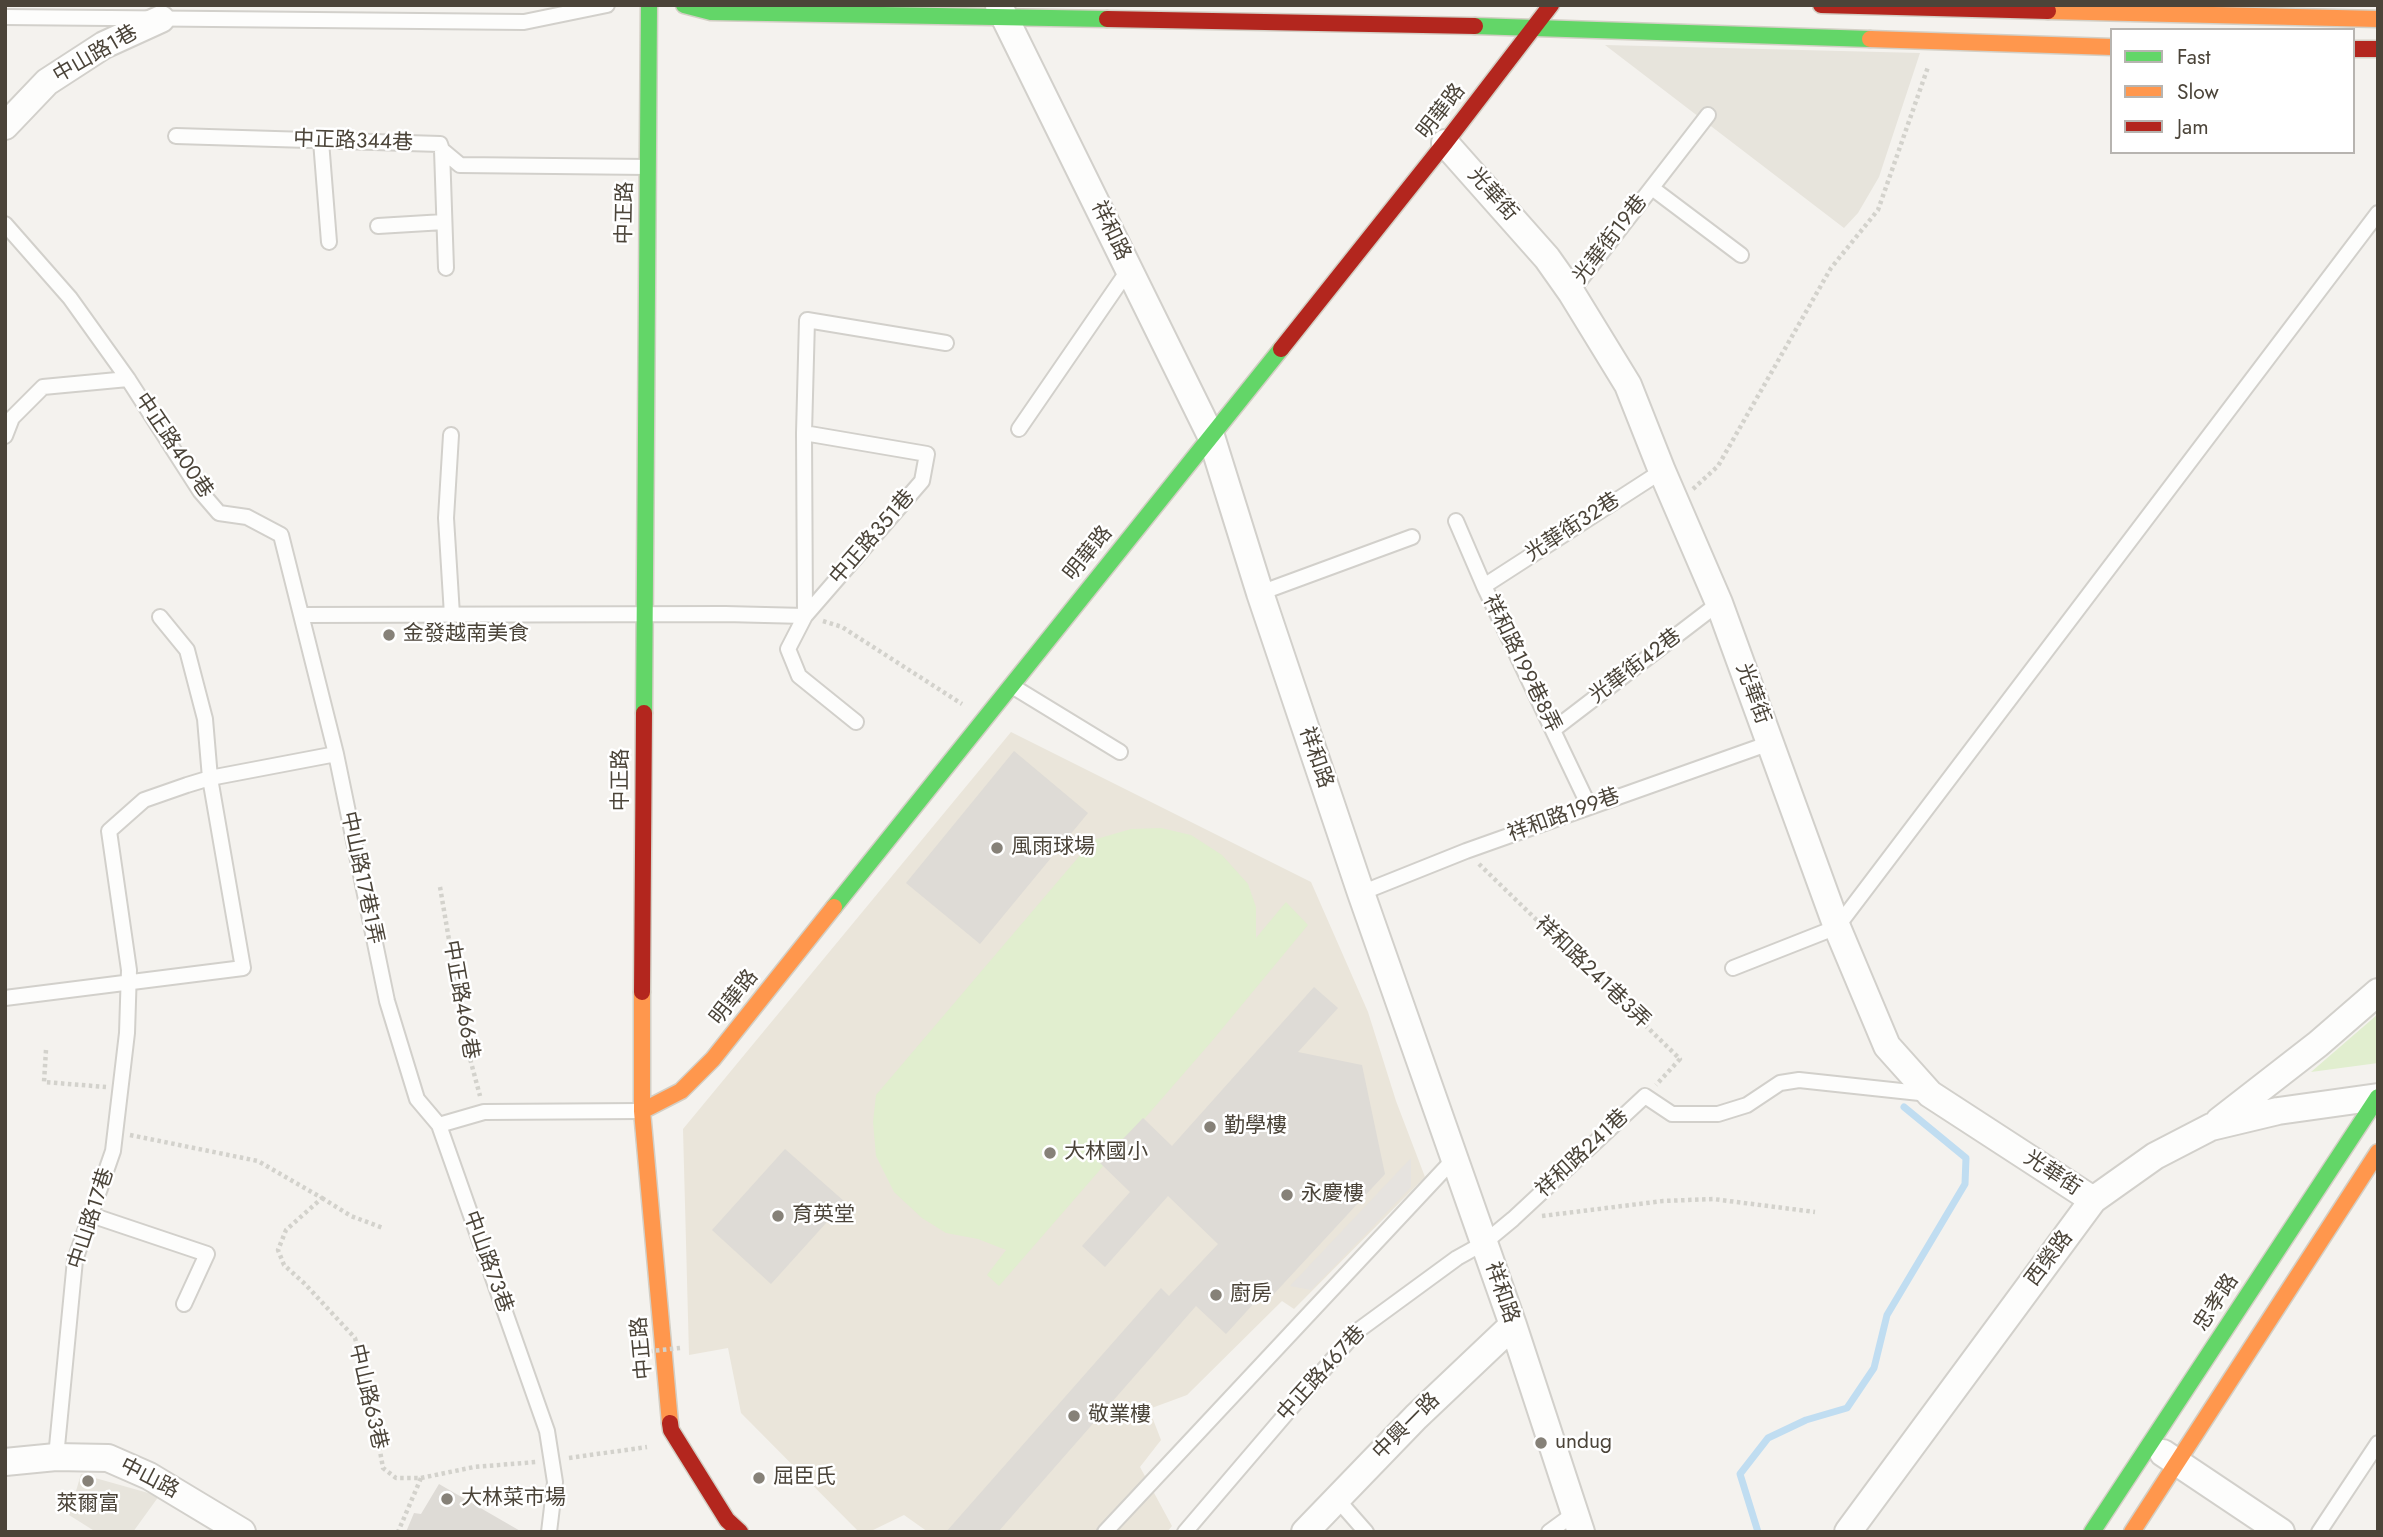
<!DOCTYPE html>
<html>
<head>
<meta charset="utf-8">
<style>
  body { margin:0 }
  #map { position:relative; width:2383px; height:1537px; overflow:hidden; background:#f4f2ee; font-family:Jost,sans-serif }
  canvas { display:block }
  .frame { position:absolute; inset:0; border:7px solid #4b4439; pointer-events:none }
  .legend { position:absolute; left:2110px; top:28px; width:245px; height:126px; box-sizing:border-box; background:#fff; border:2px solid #b7b4b0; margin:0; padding:9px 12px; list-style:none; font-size:21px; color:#4b4439 }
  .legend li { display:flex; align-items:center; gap:14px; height:35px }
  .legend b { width:35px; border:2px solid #b7b4b0 }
</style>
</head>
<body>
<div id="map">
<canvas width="2383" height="1537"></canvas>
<div class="frame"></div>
<ul class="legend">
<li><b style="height:9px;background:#63d668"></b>Fast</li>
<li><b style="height:9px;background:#ff974d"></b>Slow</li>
<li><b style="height:9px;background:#b3261e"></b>Jam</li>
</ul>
</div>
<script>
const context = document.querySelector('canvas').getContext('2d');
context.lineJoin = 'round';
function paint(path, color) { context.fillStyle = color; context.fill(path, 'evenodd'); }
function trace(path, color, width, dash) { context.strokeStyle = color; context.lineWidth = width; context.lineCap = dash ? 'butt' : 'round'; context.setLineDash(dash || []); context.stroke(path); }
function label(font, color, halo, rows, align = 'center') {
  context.font = font + ' Jost,"Noto Sans TC",sans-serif'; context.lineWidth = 5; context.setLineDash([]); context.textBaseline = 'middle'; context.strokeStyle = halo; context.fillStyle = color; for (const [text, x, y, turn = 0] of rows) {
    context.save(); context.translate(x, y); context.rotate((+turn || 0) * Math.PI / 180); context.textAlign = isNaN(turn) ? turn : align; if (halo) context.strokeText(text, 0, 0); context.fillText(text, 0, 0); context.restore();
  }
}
paint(new Path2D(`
  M 1605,45 L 1920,53 L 1879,177 L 1858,213 L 1844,228 Z
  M 81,1474 L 159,1496 L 133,1532 L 96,1532 L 69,1515 Z`), '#e7e4dc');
paint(new Path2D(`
  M 1011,732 L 1311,882 L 1368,1012 L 1396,1101 L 1425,1177 L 1294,1309 L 1282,1301 L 1187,1395 L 1149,1409 L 1161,1440 L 1140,1467 L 1172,1526 L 1167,1532 L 928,1532 L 904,1515 L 869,1532 L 859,1532 L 741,1413 L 728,1348 L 689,1355 L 683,1129 Z`), '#eae5da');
paint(new Path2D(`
  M 1161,828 L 1191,835 L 1222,855 L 1248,884 L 1256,907 L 1256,938 L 1286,902 L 1308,925 L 1212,1041 L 999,1286 L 987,1275 L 1006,1250 L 978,1239 L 946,1233 L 922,1218 L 894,1192 L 876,1156 L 873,1122 L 876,1095 L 1093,840 L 1131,829 Z
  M 2378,1014 L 2378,1063 L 2311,1072 Z`), '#e1eecf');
paint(new Path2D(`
  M 1411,1158 L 1411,1187 L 1311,1290 L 1290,1286 Z`), '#e6e3df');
trace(new Path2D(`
  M 1758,1532 L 1740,1474 L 1768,1438 L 1806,1420 L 1847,1408 L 1874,1368 L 1887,1315 L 1965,1184 L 1966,1158 L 1904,1107`), '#c0ddf1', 7);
paint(new Path2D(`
  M 1014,751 L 1088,813 L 980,944 L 906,883 Z
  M 1314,987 L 1338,1008 L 1298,1052 L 1362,1065 L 1385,1174 L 1272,1296 L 1266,1290 L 1226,1334 L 1196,1306 L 998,1532 L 946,1532 L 1161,1288 L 1169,1296 L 1218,1244 L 1168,1196 L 1105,1267 L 1082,1246 L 1130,1192 L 1100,1163 L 1143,1118 L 1172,1146 Z
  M 785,1149 L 845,1202 L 771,1284 L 712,1230 Z
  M 439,1484 L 522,1532 L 406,1532 L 414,1513 L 421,1514 Z`), '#dedbd6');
const lane = new Path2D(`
  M 5,17 L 524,22 L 607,5
  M 176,136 L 440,144 L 442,150 L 460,165 L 648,167
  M 321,141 L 329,242
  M 442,150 L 446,268
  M 1652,188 L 1741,255
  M 5,224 L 70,298 L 128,379 L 200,491 L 219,513 L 247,517 L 281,535 L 336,754 L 387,1001 L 417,1099 L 439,1125 L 547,1431 L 555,1482 L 549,1532
  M 378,226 L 444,222
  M 1571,292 L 1708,115
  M 1019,429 L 1129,269
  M 804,433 L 927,454 L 922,481 L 805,616 L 788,649 L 799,676 L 856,722
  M 451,435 L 446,518 L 452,615
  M 5,436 L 12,418 L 43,387 L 128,379
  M 1456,521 L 1484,586 L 1589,806
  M 1484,586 L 1662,471
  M 1260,593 L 1412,537
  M 301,615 L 725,614 L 805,616 L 804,433 L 807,320 L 946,343
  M 1012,686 L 1120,752
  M 1553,730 L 1719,603
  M 1361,893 L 1466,851 L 1770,743
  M 1733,968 L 1837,927 L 2378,213
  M 5,998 L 243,968 L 210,778 L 205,719 L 187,650 L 160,617
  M 439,1125 L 484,1112 L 641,1111
  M 91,1215 L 207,1254 L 184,1304
  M 56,1457 L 75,1260 L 113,1151 L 127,1033 L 129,970 L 109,831 L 144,800 L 187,785 L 210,778 L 336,754
  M 1337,1499 L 1366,1532
  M 1105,1532 L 1454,1159
  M 1185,1532 L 1356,1332 L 1457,1258 L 1484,1243 L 1513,1219 L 1645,1096 L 1672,1114 L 1718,1114 L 1747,1105 L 1780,1083 L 1799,1080 L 1929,1094
  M 1549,1532 L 1575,1513
  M 2319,1532 L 2378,1443`);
const street = new Path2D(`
  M 999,6 L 1211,436 L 1260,593 L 1361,893 L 1513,1325 L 1581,1532
  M 5,126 L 47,82 L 104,45 L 161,19
  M 1445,143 L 1547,258 L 1571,292 L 1628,385 L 1662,471 L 1719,603 L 1837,927 L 1887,1046 L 1930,1094 L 2093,1200
  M 2219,1121 L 2318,1044 L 2378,992
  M 2163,1453 L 2281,1532
  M 5,1462 L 56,1457 L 108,1458 L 149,1476 L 242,1532
  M 1305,1532 L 1416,1417 L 1513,1325
  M 1848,1532 L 2093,1200 L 2155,1156 L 2211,1127 L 2278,1111 L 2378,1097`);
const fast = new Path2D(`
  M 684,5 L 711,12 L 1107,19
  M 1475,26 L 1870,39
  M 644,713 L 649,5
  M 834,907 L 1281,349
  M 2092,1532 L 2378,1097`);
const slow = new Path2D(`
  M 2048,11 L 2378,19
  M 1870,39 L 2112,47
  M 642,992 L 642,1111 L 670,1423
  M 642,1111 L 681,1091 L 713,1059 L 834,907
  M 2132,1532 L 2378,1152`);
const jam = new Path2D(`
  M 1821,5 L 2048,11
  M 1107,19 L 1475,26
  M 2353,49 L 2378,49
  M 1281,349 L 1445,143 L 1551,5
  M 642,992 L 644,713
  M 670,1423 L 671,1430 L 727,1520 L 740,1532`);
trace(lane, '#d2d0cb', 18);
trace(street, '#d2d0cb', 30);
trace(fast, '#d3cfc5', 19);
trace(slow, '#d3cfc5', 19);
trace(jam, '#d3cfc5', 19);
trace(new Path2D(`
  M 1693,489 L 1718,466 L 1831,268 L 1878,210 L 1928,67
  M 823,621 L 842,627 L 962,704
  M 1479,864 L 1680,1059 L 1656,1085
  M 440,887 L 468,1051 L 480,1096
  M 46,1050 L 44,1082 L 106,1087
  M 130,1135 L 258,1161 L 322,1198 L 286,1230 L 278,1250 L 284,1265 L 305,1284 L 355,1338 L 369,1389 L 383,1468 L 396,1478 L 421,1478 L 398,1532
  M 322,1198 L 351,1216 L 383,1228
  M 1542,1216 L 1663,1201 L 1713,1199 L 1815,1212
  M 569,1458 L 647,1447
  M 421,1478 L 474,1467 L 536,1462`), '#d3d2cc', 4.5, [3.5, 3.5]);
trace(lane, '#fdfdfc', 14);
trace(street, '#fdfdfc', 26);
trace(fast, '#63d668', 16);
trace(slow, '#ff974d', 16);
trace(jam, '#b3261e', 16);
trace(new Path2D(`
  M 642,1352 L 680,1348`), '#d3d2cc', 4.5, [3.5, 3.5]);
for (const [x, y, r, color] of [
  [389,635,7,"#868178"],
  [997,848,7,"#868178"],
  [1210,1127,7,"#868178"],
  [1050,1153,7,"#868178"],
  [1287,1195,7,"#868178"],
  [778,1216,7,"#868178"],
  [1216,1295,7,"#868178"],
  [1074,1416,7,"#868178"],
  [1541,1443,7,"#868178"],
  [759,1478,7,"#868178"],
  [88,1481,7,"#868178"],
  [447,1499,7,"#868178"]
]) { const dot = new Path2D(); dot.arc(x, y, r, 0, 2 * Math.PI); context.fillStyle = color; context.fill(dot); trace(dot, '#fff', 2.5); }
label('21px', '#4b4439', '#fff', [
  ["中山路1巷",96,55,-30],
  ["明華路",1442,112,-52],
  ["中正路344巷",353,142,2],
  ["光華街",1492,195,48],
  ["中正路",626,213,-89],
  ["祥和路",1110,231,64],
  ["光華街19巷",1611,240,-52],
  ["中正路400巷",173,446,56],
  ["光華街32巷",1573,528,-33],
  ["中正路351巷",873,538,-49],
  ["明華路",1089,554,-51],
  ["祥和路199巷8弄",1521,664,64],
  ["光華街42巷",1636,667,-37],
  ["光華街",1752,694,70],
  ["祥和路",1315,758,71],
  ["中正路",622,780,-90],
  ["祥和路199巷",1564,816,-20],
  ["中山路17巷1弄",361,878,78],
  ["祥和路241巷3弄",1592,973,44],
  ["明華路",735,998,-52],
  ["中正路466巷",460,1000,80],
  ["祥和路241巷",1583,1154,-43],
  ["光華街",2052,1174,33],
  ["中山路17巷",92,1219,-72],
  ["西榮路",2050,1259,-53],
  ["中山路73巷",487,1262,70],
  ["祥和路",1501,1293,71],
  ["忠孝路",2217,1303,-57],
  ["中正路",643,1348,-95],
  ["中正路467巷",1322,1374,-48],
  ["中山路63巷",367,1397,77],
  ["中興一路",1407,1427,-45],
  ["中山路",149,1479,27]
]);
label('21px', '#4b4439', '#fff', [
  ["金發越南美食",403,635],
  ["風雨球場",1011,848],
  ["勤學樓",1224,1127],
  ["大林國小",1064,1153],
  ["永慶樓",1301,1195],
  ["育英堂",792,1216],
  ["廚房",1230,1295],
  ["敬業樓",1088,1416],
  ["undug",1555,1443],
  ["屈臣氏",773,1478],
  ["大林菜市場",461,1499],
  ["萊爾富",88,1505,"center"]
], 'left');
</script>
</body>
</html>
